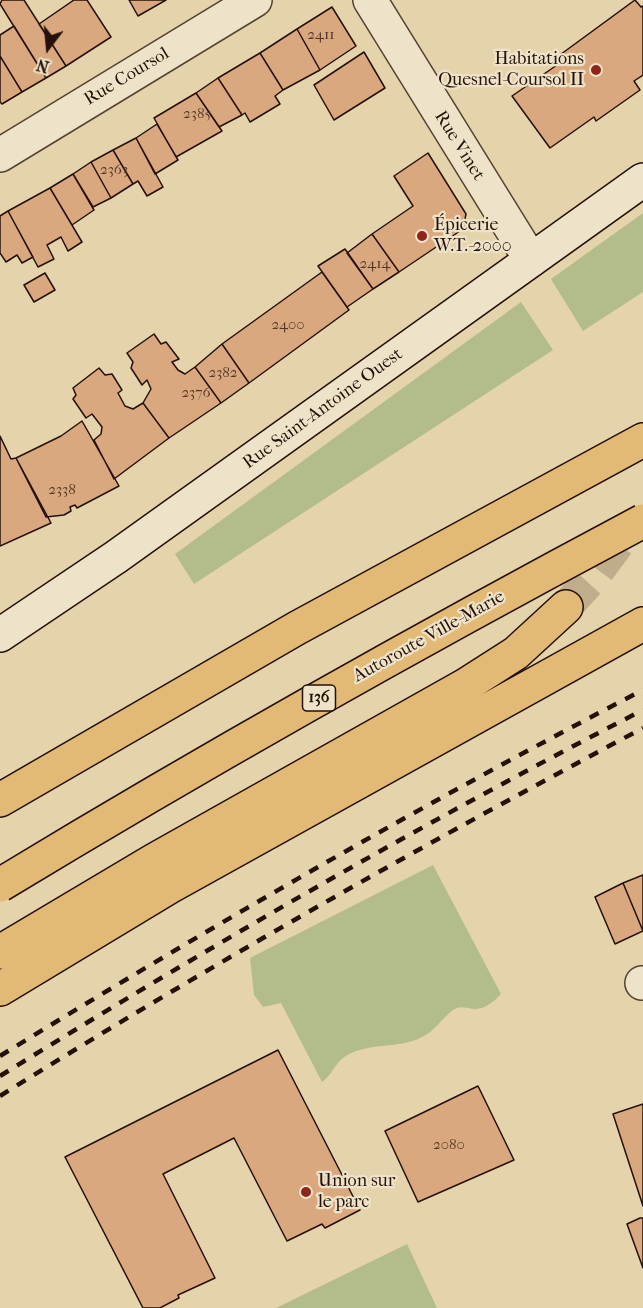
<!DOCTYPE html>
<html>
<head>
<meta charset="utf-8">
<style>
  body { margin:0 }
  #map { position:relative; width:643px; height:1308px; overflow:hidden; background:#e5d4ab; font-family:"IM FELL French Canon",serif }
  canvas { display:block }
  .north { position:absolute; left:18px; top:18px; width:60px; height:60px; -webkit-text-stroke:4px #eee3c8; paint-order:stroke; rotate:196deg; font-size:16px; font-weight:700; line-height:24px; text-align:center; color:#251109 }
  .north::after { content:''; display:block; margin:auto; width:21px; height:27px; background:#251109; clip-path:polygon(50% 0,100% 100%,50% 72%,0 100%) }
</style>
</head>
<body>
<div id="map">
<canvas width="643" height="1308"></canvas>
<div class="north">N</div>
</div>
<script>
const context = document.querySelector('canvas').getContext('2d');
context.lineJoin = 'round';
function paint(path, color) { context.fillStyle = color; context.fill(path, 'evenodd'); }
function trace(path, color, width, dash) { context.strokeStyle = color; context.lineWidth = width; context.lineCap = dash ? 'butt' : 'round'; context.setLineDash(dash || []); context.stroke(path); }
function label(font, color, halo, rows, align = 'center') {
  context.font = font + ' "IM FELL French Canon",serif'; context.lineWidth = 4.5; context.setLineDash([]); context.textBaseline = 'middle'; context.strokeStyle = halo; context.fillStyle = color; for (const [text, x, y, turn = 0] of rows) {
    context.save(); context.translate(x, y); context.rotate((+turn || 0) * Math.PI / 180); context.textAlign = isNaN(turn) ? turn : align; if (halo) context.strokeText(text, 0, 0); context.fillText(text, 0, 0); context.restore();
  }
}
paint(new Path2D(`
  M 643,213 L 643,292 L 583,331 L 551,279 Z
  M 521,302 L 553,350 L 194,584 L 175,554 Z
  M 433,865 L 501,994 C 475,1022 467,1000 453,1010 C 442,1018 435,1031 422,1037 C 397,1050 367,1041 343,1058 C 335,1064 331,1076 322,1082 L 281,1003 L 263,1007 L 254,995 L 250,958 Z
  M 407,1244 L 437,1308 L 276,1308 Z`), '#b3bd8a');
const building = new Path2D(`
  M 2,0 L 24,0 L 66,66 L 46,78 L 0,4 Z
  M 74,0 L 87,0 L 111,37 L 66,66 L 39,24 Z
  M 129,0 L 166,0 L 138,16 Z
  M 635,0 L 641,7 L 643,6 L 643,75 L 634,81 L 640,90 L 596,121 L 594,117 L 550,148 L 512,96 L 557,65 L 553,60 Z
  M 332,7 L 356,46 L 320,70 L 297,29 Z
  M 14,26 L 46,78 L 22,92 L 0,56 L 0,35 Z
  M 297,29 L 320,70 L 283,90 L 260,53 Z
  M 364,52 L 385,88 L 334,120 L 314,85 Z
  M 260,53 L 283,90 L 275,96 L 280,104 L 250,122 L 245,113 L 242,115 L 218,78 Z
  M 0,56 L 22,92 L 2,104 L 0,102 Z
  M 218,78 L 242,115 L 219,127 L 196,93 Z
  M 196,93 L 222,131 L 176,157 L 154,118 Z
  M 157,124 L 178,160 L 155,174 L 136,138 Z
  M 136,138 L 163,187 L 147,196 L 138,181 L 133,184 L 113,150 Z
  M 113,150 L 133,184 L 111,198 L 91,162 Z
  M 428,153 L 466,214 L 463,229 L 399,272 L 372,234 L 413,206 L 394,176 Z
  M 91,162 L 111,198 L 93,207 L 73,174 Z
  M 73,174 L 94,210 L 72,225 L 50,188 Z
  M 50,188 L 82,242 L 68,251 L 61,237 L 47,245 L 54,259 L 38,267 L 8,211 Z
  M 8,211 L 33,257 L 22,263 L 17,255 L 6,262 L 0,253 L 0,216 Z
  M 372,234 L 399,272 L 373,289 L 347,253 Z
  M 345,249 L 373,289 L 347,307 L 318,266 Z
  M 322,272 L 349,310 L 249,383 L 222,344 Z
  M 45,273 L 55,290 L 34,302 L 24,285 Z
  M 154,334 L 161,344 L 166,342 L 179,359 L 172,362 L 178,370 L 185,374 L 195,367 L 221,403 L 169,438 L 143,403 L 151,389 L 147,380 L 142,385 L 131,368 L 133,362 L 127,353 Z
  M 222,344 L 249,383 L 221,403 L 195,367 Z
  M 99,368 L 105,375 L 112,374 L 122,390 L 118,393 L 125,406 L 133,409 L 143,403 L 169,438 L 114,479 L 94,440 L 101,434 L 102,427 L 92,414 L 86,418 L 73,399 L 76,395 L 73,388 Z
  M 82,421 L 119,486 L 77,508 L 75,505 L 70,507 L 71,511 L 64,515 L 46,517 L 16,458 L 61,436 Z
  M 0,436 L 11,459 L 16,458 L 51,523 L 0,546 Z
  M 643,875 L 643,931 L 623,883 Z
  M 623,883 L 643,931 L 615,944 L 595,897 Z
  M 278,1050 L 360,1210 L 325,1228 L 322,1224 L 287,1241 L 234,1138 L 163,1174 L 215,1278 L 178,1295 L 179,1298 L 160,1308 L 143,1308 L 65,1157 Z
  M 478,1086 L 514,1160 L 418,1202 L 385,1131 Z
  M 643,1104 L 643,1206 L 613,1114 Z
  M 640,1218 L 643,1218 L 643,1268 L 627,1224 Z`);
paint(building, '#daa87e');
trace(building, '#251109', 1.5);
trace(new Path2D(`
  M 566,607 L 595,575 L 633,523`), '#bfad8b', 33, [33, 16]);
const street = new Path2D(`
  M 370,0 L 531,260
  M 0,155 L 255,0
  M 642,983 L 643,983`);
const secondary = new Path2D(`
  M 0,635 L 116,557 L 643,180`);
const highway = new Path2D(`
  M 0,800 L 297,628 L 643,440
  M 0,952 L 153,861 L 466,685 L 516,653 L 566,607
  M 0,989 L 169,887 L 643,624`);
trace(street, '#554232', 36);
trace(secondary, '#251109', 36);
trace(highway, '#251109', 36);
trace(street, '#eee3c8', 33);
trace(secondary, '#eee3c8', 33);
trace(highway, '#e2ba76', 33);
trace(new Path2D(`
  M 0,1056 C 210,927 424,803 643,690
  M 0,1076 C 210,946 424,822 643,710
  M 0,1096 C 210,965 424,844 643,728`), '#251109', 4.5, [10, 10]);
const highwayBridge = new Path2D(`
  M 0,885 C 211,757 425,637 643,521`);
trace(highwayBridge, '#251109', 36, []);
trace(highwayBridge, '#e2ba76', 33);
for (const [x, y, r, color] of [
  [596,70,6,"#8f2418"],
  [422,236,6,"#8f2418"],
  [306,1192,6,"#8f2418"]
]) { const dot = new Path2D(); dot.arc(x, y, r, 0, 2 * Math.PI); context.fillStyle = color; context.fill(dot); trace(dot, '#eee3c8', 2); }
label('15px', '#523726', null, [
  ["2411",321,35],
  ["2385",197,114],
  ["2363",114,170],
  ["2414",375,264],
  ["2400",288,325],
  ["2382",223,373],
  ["2376",196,393],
  ["2338",62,490],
  ["2080",449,1145]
]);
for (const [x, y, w] of [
  [319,698,33]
]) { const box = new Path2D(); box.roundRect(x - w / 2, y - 13, w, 26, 4.5); context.fillStyle = '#eee3c8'; context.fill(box); trace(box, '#251109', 1.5); }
label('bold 16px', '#251109', null, [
  ["136",319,698]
]);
label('18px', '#251109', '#eee3c8', [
  ["Habitations",584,60,"right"],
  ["Quesnel-Coursol II",584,81,"right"],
  ["Épicerie",434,226],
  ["W.T.-2000",434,247],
  ["Union sur",318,1182],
  ["le parc",318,1203]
], 'left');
label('18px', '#251109', '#eee3c8', [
  ["Rue Coursol",127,77,-31],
  ["Rue Vinet",459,146,58],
  ["Rue Saint-Antoine Ouest",323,409,-36],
  ["Autoroute Ville-Marie",429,637,-29]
]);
</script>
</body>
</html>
